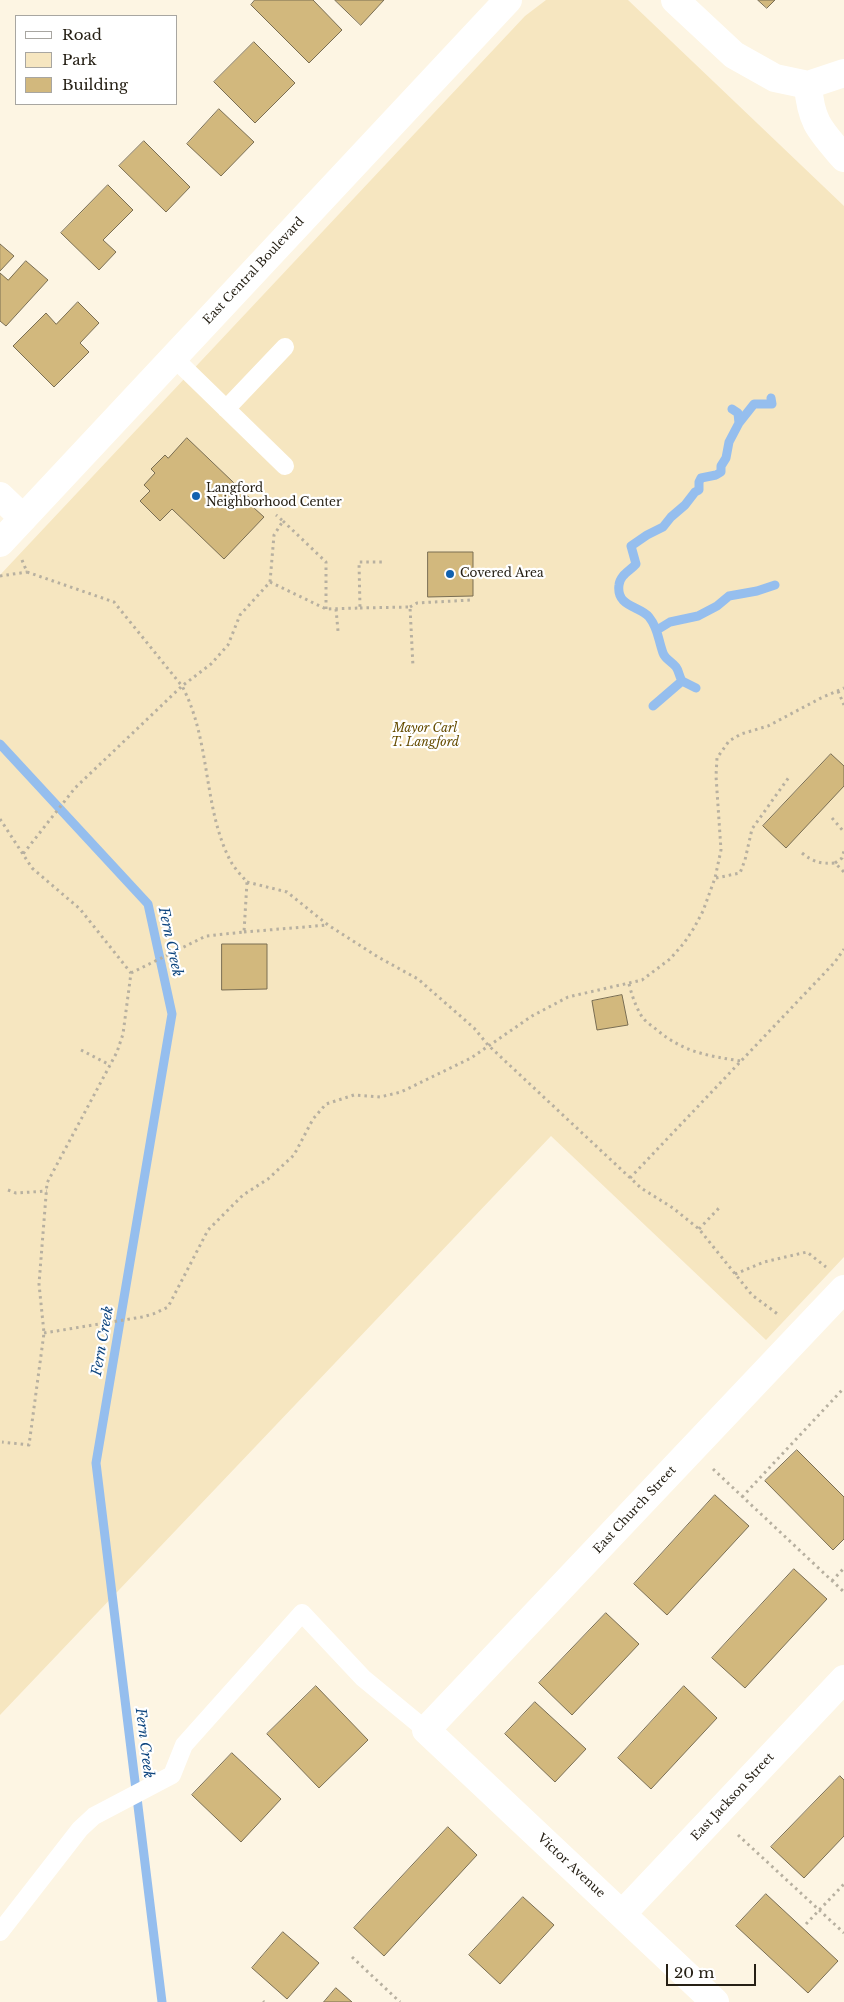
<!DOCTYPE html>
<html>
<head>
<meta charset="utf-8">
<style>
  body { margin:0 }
  #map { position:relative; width:844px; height:2002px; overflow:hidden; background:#fdf5e3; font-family:"Libre Baskerville",serif }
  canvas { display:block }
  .legend { position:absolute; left:15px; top:15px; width:162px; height:90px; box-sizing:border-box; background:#fff; border:1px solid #a8a6a1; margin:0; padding:6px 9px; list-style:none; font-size:15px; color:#262015 }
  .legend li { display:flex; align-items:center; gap:10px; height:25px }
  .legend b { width:25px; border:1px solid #a8a6a1 }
  .scale { position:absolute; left:666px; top:1964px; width:90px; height:22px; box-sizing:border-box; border:2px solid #262015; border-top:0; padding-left:6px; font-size:15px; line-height:18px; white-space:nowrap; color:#262015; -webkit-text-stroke:4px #fff; paint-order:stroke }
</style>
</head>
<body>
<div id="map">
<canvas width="844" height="2002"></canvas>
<ul class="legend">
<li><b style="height:6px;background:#fff"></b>Road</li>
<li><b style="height:14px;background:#f6e6c0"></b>Park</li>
<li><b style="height:14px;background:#d2b87d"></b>Building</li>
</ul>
<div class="scale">20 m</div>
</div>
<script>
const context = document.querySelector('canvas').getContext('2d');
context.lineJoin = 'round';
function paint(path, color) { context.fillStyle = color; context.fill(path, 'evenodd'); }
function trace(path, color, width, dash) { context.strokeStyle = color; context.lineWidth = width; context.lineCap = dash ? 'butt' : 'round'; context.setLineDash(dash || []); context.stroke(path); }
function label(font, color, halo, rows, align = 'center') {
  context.font = font + ' "Libre Baskerville",serif'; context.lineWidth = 4.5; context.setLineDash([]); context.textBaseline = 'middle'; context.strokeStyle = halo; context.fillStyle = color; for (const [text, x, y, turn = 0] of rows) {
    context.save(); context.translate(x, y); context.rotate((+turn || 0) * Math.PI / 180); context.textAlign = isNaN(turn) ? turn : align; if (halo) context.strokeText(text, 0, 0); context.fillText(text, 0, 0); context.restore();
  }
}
paint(new Path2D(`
  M 546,0 L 628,0 L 844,206 L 844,1257 L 766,1340 L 551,1136 L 0,1715 L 0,575 L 525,16 Z`), '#f6e6c0');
trace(new Path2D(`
  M 739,423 L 754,404 L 772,404 L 771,398
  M 657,630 L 670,622 L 698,616 L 717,606 L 729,596 L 757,591 L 775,585
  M 682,681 L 696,688
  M 653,706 L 682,681 C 679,676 679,671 676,667 C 672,662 665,659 663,653 C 658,639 658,628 649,617 C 640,606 616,607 619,585 C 620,575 630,571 636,564 L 631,546 L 647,535 L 663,527 L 671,517 L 685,505 L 695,492 L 699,490 L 699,482 L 701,478 L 716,475 L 721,472 L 721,466 L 726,458 L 729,442 L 739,423 L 738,413 L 732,409
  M 0,744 L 148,904 L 172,1014 L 96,1463 L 162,2002`), '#95beee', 9);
const building = new Path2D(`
  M 255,0 L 313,0 L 342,30 L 309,63 L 251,5 Z
  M 335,0 L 384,0 L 361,25 Z
  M 758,0 L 775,0 L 767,8 Z
  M 254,42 L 295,83 L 255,123 L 214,82 Z
  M 219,109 L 254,142 L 221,176 L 187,144 Z
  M 144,141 L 190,187 L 166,212 L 119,166 Z
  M 108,185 L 133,210 L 103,240 L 116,252 L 99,270 L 61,233 Z
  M 0,244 L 14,256 L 0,271 Z
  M 26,261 L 48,280 L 6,326 L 0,321 L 0,273 L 8,280 Z
  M 78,302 L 99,323 L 80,343 L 89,352 L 54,387 L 13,346 L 46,313 L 56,324 Z
  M 187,438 L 257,505 L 254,508 L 264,517 L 224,559 L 172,509 L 160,521 L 140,501 L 150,491 L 144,485 L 155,473 L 151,469 L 165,455 L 168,458 Z
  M 428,552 L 473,552 L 473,596 L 428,597 Z
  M 831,754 L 844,766 L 844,786 L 786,848 L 763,826 Z
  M 222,944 L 267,944 L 267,989 L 222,990 Z
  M 622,995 L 628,1025 L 597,1030 L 592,1001 Z
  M 797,1450 L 844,1497 L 844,1539 L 833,1550 L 765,1481 Z
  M 715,1495 L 749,1526 L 667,1615 L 634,1584 Z
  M 794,1569 L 827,1599 L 745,1688 L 712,1658 Z
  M 606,1613 L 639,1644 L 572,1715 L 539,1683 Z
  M 316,1686 L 368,1740 L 319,1788 L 267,1734 Z
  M 684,1686 L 717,1718 L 651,1789 L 618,1758 Z
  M 535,1702 L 586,1749 L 555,1782 L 505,1734 Z
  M 232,1753 L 281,1799 L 241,1842 L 192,1795 Z
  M 840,1776 L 844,1780 L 844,1836 L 804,1878 L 771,1847 Z
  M 448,1827 L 477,1855 L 384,1956 L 354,1928 Z
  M 766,1894 L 838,1961 L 808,1993 L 736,1926 Z
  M 523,1897 L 554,1925 L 500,1984 L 469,1955 Z
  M 283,1932 L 319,1963 L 287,1999 L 252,1968 Z
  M 336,1988 L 352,2002 L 324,2002 Z`);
paint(building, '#d2b87d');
trace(building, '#7a6e53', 1);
trace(new Path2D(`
  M 283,521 L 326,562 L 326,609
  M 22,560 L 27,572 L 114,602 L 182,686 L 75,788 L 23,854
  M 0,576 L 27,572
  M 270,582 L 326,609 L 360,608 L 359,562 L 384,562
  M 410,607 L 417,603 L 471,600
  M 360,608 L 410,607 L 413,667
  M 336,609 L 338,631
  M 838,691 L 844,705
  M 832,818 L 844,832
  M 0,819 L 32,868 L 80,909 L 131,973 L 123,1034 L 117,1052 L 47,1183 L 39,1284 L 44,1333 L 29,1445 L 2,1442
  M 802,853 C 813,862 821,864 835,863 L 844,872
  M 835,863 L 842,858 L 844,851
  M 716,878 L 740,873 L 745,860 L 752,829 L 789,777
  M 247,882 L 287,892 L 328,925 L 378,957 L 418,979 L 474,1028 L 488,1045 L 641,1188 L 673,1208 L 699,1229 L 752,1295 L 779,1315
  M 244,932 L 328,925
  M 131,973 L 206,936 L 244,932 L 247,882 C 241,875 234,868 230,860 C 203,808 211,740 182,686 L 211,664 L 228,645 L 240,615 L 270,582 L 274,535 L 283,521 L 276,515
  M 629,984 C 632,996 636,1007 642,1017 C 646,1022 652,1026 657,1030 C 683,1052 708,1056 741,1061
  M 81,1050 L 110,1065
  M 630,1178 L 835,962 L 844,949
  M 8,1190 L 16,1193 L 47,1191
  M 699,1229 L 719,1208
  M 735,1274 L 764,1262 L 807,1252 L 826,1267
  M 44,1333 L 142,1317 L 153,1314 L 168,1307 L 208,1230 L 243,1195 L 268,1179 L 294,1155 L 313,1119 L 326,1104 L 354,1095 L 380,1097 L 401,1092 L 471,1058 L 532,1016 L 568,997 L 642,980 L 670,959 L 684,943 L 694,928 L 703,911 L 715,878 L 721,850 L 716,776 L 717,758 L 729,741 L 741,734 L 768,726 L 821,698 L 844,688
  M 713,1469 L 844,1592
  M 742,1497 L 844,1388
  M 832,1581 L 844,1568
  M 738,1835 L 844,1933
  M 806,1924 L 844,1884
  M 352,1957 L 400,2002
  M 263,2001 L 264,2002`), '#b7b0a0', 3, [2.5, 4]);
trace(new Path2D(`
  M 174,358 L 285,466
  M 226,409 L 285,347
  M 0,1932 L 80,1829 L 94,1816 L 172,1775 L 184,1745 L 302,1613 L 363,1678 L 426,1730`), '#fff', 18);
trace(new Path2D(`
  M 808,85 C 811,123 820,130 844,158
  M 0,496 L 23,518
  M 622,1914 L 844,1679
  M 715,2002 L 426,1730 L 844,1289`), '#fff', 28);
trace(new Path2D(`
  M 675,0 L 734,55 L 775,78 L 808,85 L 844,73
  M 0,543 L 508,0`), '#fff', 28);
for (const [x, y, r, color] of [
  [196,496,5,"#1161af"],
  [450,574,5,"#1161af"]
]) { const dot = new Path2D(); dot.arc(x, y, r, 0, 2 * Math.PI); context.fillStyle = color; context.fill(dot); trace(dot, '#fff', 2); }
label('12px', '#262015', '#fff', [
  ["East Central Boulevard",254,271,-47],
  ["East Church Street",635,1510,-47],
  ["East Jackson Street",733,1797,-47],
  ["Victor Avenue",571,1866,43]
]);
label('12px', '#262015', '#fff', [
  ["Langford",206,489],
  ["Neighborhood Center",206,503],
  ["Covered Area",460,574]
], 'left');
label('italic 12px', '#654c00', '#fff', [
  ["Mayor Carl",425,729],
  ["T. Langford",425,743]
]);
label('italic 14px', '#0d457f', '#fff', [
  ["Fern Creek",170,942,78],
  ["Fern Creek",103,1341,-80],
  ["Fern Creek",144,1743,83]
]);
</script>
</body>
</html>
